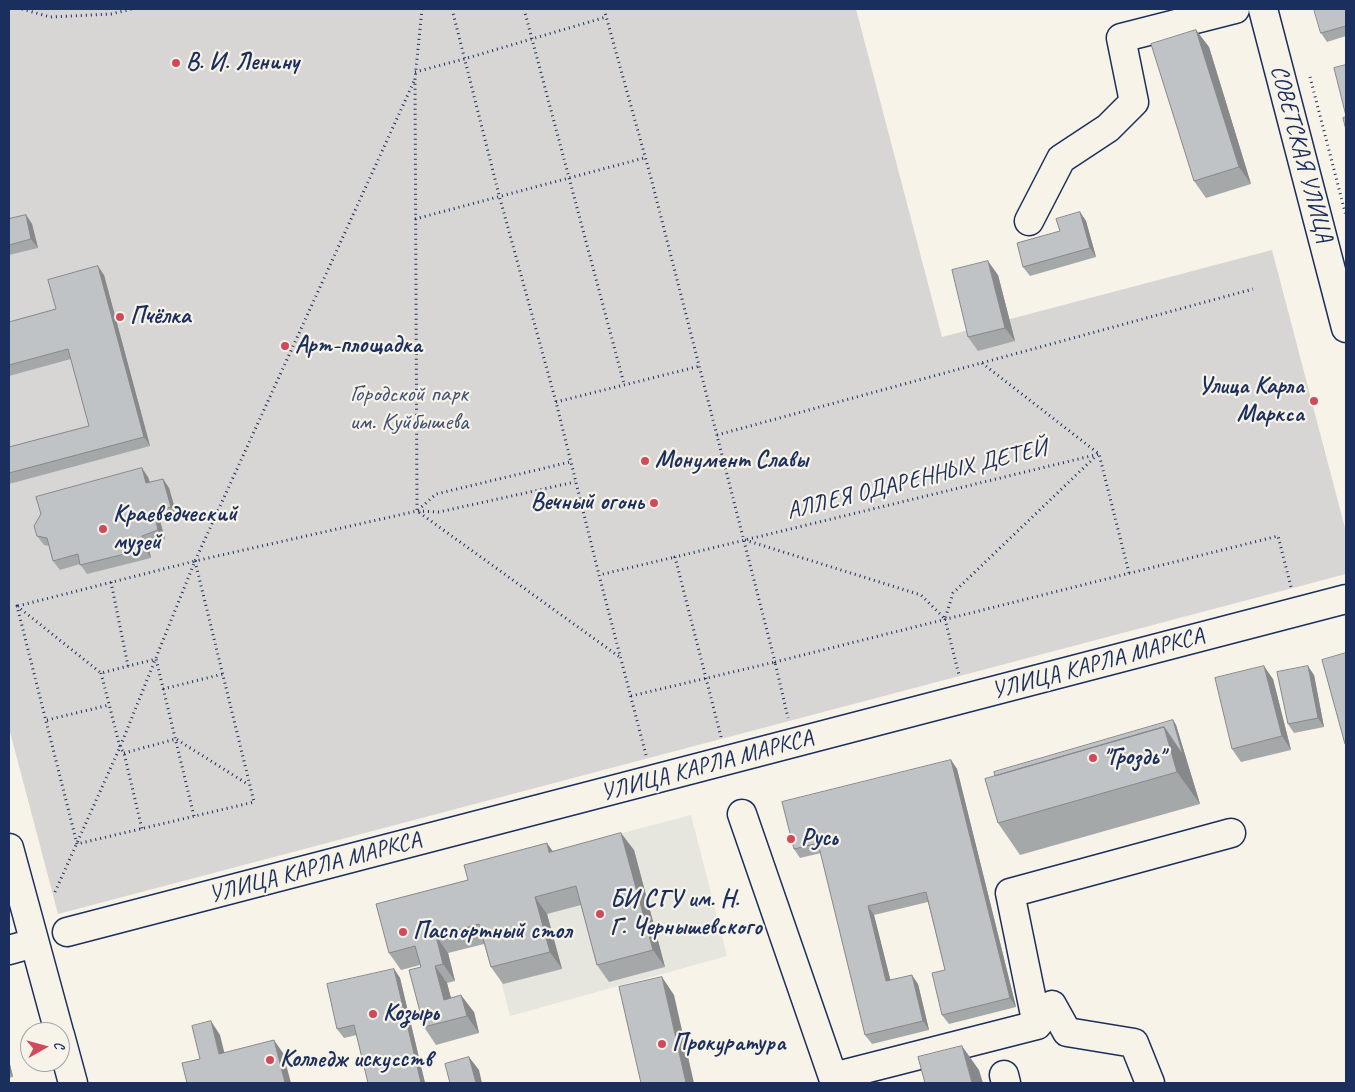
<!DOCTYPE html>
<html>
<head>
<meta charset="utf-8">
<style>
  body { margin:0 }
  #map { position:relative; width:1355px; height:1092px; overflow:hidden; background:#f7f3e8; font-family:Caveat,sans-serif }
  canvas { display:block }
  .frame { position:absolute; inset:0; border:10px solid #1b2f5e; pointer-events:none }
  .north { position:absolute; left:20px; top:1022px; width:50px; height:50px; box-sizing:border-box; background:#f7f3e8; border:1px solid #9fa5b1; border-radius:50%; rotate:83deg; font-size:14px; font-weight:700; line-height:20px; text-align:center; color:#1b2f5e }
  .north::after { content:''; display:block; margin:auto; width:18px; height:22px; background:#d1495b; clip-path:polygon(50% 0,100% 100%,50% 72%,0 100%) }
</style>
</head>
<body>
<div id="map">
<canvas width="1355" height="1092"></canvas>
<div class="frame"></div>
<div class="north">С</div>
</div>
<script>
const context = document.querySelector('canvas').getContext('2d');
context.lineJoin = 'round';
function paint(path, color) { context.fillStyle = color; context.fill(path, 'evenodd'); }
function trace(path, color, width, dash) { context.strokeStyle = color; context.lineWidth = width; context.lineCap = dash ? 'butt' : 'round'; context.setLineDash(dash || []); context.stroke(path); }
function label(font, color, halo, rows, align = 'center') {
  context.font = font + ' Caveat,sans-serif'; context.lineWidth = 4.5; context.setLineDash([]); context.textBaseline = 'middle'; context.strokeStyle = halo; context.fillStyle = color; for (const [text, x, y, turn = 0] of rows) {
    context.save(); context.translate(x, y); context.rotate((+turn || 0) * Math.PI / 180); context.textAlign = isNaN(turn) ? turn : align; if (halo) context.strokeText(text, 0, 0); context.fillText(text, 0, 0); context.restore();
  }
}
paint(new Path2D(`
  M 691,815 L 727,956 L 510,1016 L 473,872 Z`), '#e6e5de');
paint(new Path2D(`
  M 9,9 L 856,9 L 942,337 L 1272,250 L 1346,532 L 1346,574 L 58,914 L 9,728 Z`), '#d7d6d4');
const minor = new Path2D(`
  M 1263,9 L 1346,328
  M 1029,221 L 1061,159 L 1108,128 L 1134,102 L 1121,38 L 1235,9
  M 742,814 L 835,1083
  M 9,848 L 59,1032
  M 67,932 L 1346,599
  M 9,950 L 34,943
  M 1037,1025 L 1052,1005 L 1067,1032 L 1134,1043 L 1150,1083
  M 60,1035 L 73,1083
  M 1004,1075 L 1006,1083
  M 833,1077 L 1037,1025 L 1010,893 L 1231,833`);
trace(minor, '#1b2f5e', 31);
trace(new Path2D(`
  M 22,9 L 50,17 L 111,14 L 132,9
  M 422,9 L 415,79 L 417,511 L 621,658
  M 452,9 L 499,195 L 556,402 L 599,575
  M 524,9 L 624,384
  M 604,9 L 651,178 L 775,662 L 1278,536 L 1291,587
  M 415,72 L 464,59 L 606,17
  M 1310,77 L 1346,216
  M 415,219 L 644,158
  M 982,363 L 1099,454 L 1129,573
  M 556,402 L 700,366
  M 717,435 L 1253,289
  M 418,511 L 439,512 L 575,482
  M 745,540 L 921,595 L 945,619 L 953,593 L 1097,455
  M 111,582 L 128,666
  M 18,606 L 195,561
  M 945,619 L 959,675
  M 101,673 L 120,747 L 124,753 L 142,829
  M 163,689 L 223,674
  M 631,696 L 775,662 L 788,718
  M 47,720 L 109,705
  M 721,737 L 675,557 L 1099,454
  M 124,753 L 176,739 L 249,785
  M 646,755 L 599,575 L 675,557
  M 194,816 L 156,659 L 101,673 L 17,606 L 77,844 L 254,802 L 195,561 L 417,511 L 436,494 L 570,462
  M 55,892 L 120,747 L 195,561 L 415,79`), '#1b2f5e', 3, [1, 4]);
trace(minor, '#f7f3e8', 28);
paint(new Path2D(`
  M 1346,9 L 1346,36 L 1327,42 L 1321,33 Z
  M 1196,30 L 1209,47 L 1251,184 L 1206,198 L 1194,181 Z
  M 1080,212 L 1086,221 L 1096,257 L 1030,276 L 1023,267 L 1060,231 Z
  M 26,215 L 32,224 L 38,248 L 9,255 L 9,219 Z
  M 104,275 L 150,446 L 9,484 L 9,447 L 89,426 L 71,359 L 9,376 L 9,322 L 56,309 Z
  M 998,275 L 1015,341 L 978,351 L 968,337 Z
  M 148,477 L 150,483 L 163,479 L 169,488 L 177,516 L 160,521 L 165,539 L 148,545 L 151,558 L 87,574 L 80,564 L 60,570 L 53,561 L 49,546 L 44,545 L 37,536 Z
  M 1314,675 L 1324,727 L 1294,733 L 1288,724 Z
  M 1273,679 L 1291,750 L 1241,762 L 1232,749 Z
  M 1173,720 L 1176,725 L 1200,804 L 1020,855 L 998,823 Z
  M 951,760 L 957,769 L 1016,1007 L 949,1024 L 942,1015 L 945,970 L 928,902 L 874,915 L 890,980 L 918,984 L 929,1030 L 872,1044 L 865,1035 L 821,853 L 800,858 L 794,849 Z
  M 634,850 L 665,967 L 609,982 L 597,965 L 581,905 L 547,914 L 562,969 L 503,984 L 491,967 L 484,944 L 448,953 L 455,981 L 447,983 L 451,998 L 474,1012 L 479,1033 L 436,1045 L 424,1027 L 420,965 L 401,970 L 389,953 L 468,880 L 552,851 Z
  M 394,969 L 400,978 L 425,1083 L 368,1083 L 357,1035 L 344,1038 L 337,1029 Z
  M 9,1060 L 13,1077 L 9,1078 Z`), '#a5a8a9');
paint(new Path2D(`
  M 1196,30 L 1209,47 L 1251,184 L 1239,167 Z
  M 1080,212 L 1086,221 L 1096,257 L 1090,248 Z
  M 26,215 L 32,224 L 38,248 L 31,239 Z
  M 988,261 L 998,275 L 1015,341 L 1005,328 Z
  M 98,266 L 104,275 L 150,446 L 144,437 Z
  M 142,468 L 148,477 L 153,492 L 146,483 Z
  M 163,479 L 169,488 L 177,516 L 171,507 Z
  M 154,512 L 160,521 L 165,539 L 158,530 Z
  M 142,536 L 148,545 L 151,558 L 145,549 Z
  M 1264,666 L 1273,679 L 1291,750 L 1282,736 Z
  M 1308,666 L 1314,675 L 1324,727 L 1318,718 Z
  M 1173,720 L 1176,725 L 1200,804 L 1177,772 L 1164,727 Z
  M 951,760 L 957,769 L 1016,1007 L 1010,998 Z
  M 621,833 L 634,850 L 665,967 L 653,950 Z
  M 547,843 L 559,860 L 549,852 Z
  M 535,897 L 547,914 L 562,969 L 550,952 Z
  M 868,906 L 874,915 L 893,990 L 886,981 Z
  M 436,936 L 448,953 L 455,981 L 443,964 Z
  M 435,966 L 447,983 L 456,1017 L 444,1000 Z
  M 394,969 L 400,978 L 425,1083 L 421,1083 Z
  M 912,975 L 918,984 L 929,1030 L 923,1021 Z
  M 662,977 L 674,995 L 694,1083 L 686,1083 Z
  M 461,995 L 474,1012 L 479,1033 L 467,1016 Z
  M 211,1021 L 220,1035 L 228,1067 L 219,1054 Z
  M 274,1040 L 283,1053 L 291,1083 L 285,1083 Z
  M 962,1046 L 979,1070 L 983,1083 L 972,1083 Z
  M 469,1057 L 479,1070 L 482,1083 L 476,1083 Z
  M 9,1060 L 13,1077 L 9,1071 Z`), '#86888a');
const building = new Path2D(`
  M 1314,9 L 1346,9 L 1346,26 L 1321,33 Z
  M 1196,30 L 1239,167 L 1194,181 L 1151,44 Z
  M 1346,65 L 1346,116 L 1334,68 Z
  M 1346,117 L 1346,130 L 1343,118 Z
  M 1080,212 L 1090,248 L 1023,267 L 1017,243 L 1060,231 L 1056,219 Z
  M 26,215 L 31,239 L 9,245 L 9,219 Z
  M 988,261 L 1005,328 L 968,337 L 952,270 Z
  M 98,266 L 144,437 L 9,473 L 9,447 L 89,426 L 68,349 L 9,365 L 9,322 L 56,309 L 48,280 Z
  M 142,468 L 146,483 L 163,479 L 171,507 L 154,512 L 158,530 L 142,536 L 145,549 L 80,565 L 78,554 L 53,561 L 47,538 L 37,536 L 34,526 L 41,514 L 36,497 Z
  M 1346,653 L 1346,743 L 1345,744 L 1322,660 Z
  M 1264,666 L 1282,736 L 1232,749 L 1215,678 Z
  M 1308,666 L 1318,718 L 1288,724 L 1277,672 Z
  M 1173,720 L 1183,755 L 1164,727 L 995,776 L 994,772 Z
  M 1164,727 L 1177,772 L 998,823 L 985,779 Z
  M 951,760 L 1010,998 L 942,1015 L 932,973 L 945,970 L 926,892 L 868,906 L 886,981 L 912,975 L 923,1021 L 865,1035 L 818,843 L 794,849 L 782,802 Z
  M 621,833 L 653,950 L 597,965 L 576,886 L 535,897 L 550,952 L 491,967 L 479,924 L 436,936 L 443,964 L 435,966 L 444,1000 L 461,995 L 467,1016 L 424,1027 L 409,970 L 421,967 L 415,946 L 389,953 L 376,904 L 468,880 L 464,865 L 547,843 L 549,852 Z
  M 394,969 L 421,1083 L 368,1083 L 354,1025 L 337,1029 L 327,984 Z
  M 662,977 L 686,1083 L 641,1083 L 619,987 Z
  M 211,1021 L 219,1054 L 274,1040 L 285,1083 L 187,1083 L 182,1063 L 200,1059 L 192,1026 Z
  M 962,1046 L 972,1083 L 925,1083 L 918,1057 Z
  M 469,1057 L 476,1083 L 450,1083 L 445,1064 Z`);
paint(building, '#c0c3c5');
trace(building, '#86888a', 1);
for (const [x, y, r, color] of [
  [176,63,5,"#d1495b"],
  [120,317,5,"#d1495b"],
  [285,346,5,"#d1495b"],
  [1314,401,5,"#d1495b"],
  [645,461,5,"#d1495b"],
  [654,503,5,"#d1495b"],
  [103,529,5,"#d1495b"],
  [1093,758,5,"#d1495b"],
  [791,839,5,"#d1495b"],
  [600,914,5,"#d1495b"],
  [403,932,5,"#d1495b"],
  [373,1014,5,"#d1495b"],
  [662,1044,5,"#d1495b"],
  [270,1060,5,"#d1495b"]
]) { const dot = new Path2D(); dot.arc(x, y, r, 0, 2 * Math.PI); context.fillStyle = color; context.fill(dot); trace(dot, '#f7f3e8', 2); }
label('bold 24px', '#1b2f5e', '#f7f3e8', [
  ["В. И. Ленину",186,63],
  ["Пчёлка",130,317],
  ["Арт-площадка",295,346],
  ["Улица Карла",1304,387,"right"],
  ["Маркса",1304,415,"right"],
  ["Монумент Славы",655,461],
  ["Вечный огонь",644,503,"right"],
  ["Краеведческий",113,515],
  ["музей",113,543],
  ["\"Гроздь\"",1103,758],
  ["Русь",801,839],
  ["БИ СГУ им. Н.",610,900],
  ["Г. Чернышевского",610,928],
  ["Паспортный стол",413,932],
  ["Козырь",383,1014],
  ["Прокуратура",672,1044],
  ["Колледж искусств",280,1060]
], 'left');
label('24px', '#1b2f5e', '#f7f3e8', [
  ["СОВЕТСКАЯ УЛИЦА",1301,154,75],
  ["АЛЛЕЯ ОДАРЕННЫХ ДЕТЕЙ",917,480,-14],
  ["УЛИЦА КАРЛА МАРКСА",1098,664,-15],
  ["УЛИЦА КАРЛА МАРКСА",707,766,-15],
  ["УЛИЦА КАРЛА МАРКСА",315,868,-15]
]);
label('24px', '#415076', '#f7f3e8', [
  ["Городской парк",409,395],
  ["им. Куйбышева",409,423]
]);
</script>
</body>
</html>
